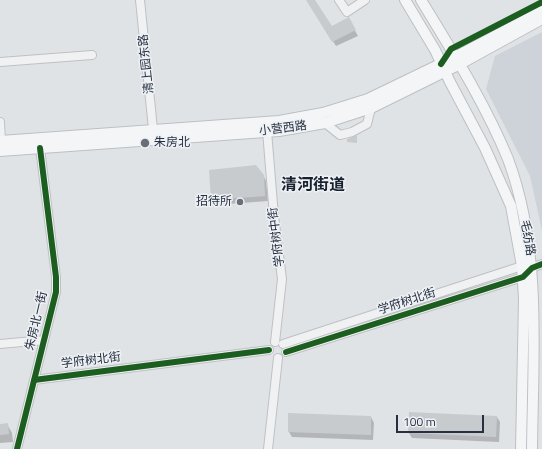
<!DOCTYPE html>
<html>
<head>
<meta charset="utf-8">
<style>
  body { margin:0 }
  #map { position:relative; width:542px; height:449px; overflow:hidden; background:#e0e3e6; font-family:"Titillium Web",sans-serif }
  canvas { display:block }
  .scale { position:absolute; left:396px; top:415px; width:88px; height:18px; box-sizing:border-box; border:2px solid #27303f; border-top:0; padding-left:5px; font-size:12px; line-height:14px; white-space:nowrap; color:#27303f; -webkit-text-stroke:3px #edf1f5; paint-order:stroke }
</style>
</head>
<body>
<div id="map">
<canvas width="542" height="449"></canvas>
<div class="scale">100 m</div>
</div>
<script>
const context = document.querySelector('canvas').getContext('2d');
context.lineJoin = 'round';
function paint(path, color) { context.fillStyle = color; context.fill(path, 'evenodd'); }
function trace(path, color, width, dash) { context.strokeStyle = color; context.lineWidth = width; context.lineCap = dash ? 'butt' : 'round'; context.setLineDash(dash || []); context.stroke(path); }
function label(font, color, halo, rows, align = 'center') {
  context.font = font + ' "Titillium Web","Noto Sans SC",sans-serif'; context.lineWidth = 3; context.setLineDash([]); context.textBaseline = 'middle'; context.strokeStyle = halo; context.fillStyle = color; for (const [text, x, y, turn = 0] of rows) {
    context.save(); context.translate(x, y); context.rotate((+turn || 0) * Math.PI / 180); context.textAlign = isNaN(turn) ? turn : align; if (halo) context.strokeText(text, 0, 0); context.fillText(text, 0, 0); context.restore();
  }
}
paint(new Path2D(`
  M 542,32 L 542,231 L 530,176 L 486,89 L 495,56 Z`), '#ced2d9');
paint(new Path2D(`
  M 307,0 L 314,0 L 331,27 L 348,18 L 358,36 L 336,46 Z
  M 210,171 L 263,175 L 266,181 L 268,201 L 215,205 L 212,200 Z
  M 371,417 L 374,423 L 373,440 L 292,437 L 289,432 Z
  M 497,417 L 500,422 L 499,442 L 412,438 L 409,433 Z
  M 7,424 L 12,433 L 13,442 L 0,443 L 0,425 Z`), '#0003');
paint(new Path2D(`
  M 306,0 L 315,0 L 332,26 L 349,17 L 356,30 L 332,42 Z
  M 357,135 L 357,143 L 347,142 L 347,139 Z
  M 256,165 L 264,175 L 265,196 L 211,200 L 209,170 Z
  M 409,412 L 497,416 L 496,437 L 408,433 Z
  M 288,413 L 371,416 L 371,435 L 288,432 Z
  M 8,423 L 9,434 L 0,435 L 0,424 Z`), '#c8cbce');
const minor = new Path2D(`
  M 140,0 L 153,129
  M 339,0 L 347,12 L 365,0
  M 0,62 L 92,55
  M 0,122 L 1,141
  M 325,123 L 340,135 L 352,132 L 367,124 L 371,108
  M 267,131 L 274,216 L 282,279 L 275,342
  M 0,344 L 44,340
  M 283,344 L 522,266 L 527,267
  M 286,352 L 523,277 L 532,268 L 542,264
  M 34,380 L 269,350
  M 17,449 L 56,292 L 56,277 L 40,148
  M 268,449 L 278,358`);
const major = new Path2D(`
  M 405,0 L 435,50 L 450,82 L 485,148 L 511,206 L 522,266 L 524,299 L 521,449
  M 421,0 C 452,51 485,103 508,159 C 542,250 533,353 532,449
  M 0,141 L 279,121 L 323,113 L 368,99 L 455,57 L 542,11
  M 0,151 L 279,131 L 325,123 L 371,108 L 460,64 L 542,19`);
trace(minor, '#bec1c4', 10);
trace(major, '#bcc0c4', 12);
trace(minor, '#f0f1f2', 8);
trace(major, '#f4f5f6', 10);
trace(new Path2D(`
  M 441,64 L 451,49 L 542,2
  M 286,352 L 523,277 L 532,268 L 542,264
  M 34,380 L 269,350
  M 17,449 L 56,292 L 56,277 L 40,148`), '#1b5e20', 6);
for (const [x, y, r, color] of [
  [145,143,5,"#686f79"],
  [240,202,4,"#686f79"]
]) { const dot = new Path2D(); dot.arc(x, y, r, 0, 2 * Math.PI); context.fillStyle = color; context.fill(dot); trace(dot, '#edf1f5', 1.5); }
label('12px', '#27303f', '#edf1f5', [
  ["清上园东路",147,64,-96],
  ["小营西路",283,129,-7],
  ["学府树中街",277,237,-97],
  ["毛纺路",527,238,80],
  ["学府树北街",407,302,-18],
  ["朱房北一街",37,321,-77],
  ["学府树北街",91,361,-7]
]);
label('12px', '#27303f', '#edf1f5', [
  ["朱房北",154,143],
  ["招待所",232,202,"right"]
], 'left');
label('bold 16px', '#19212f', '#edf1f5', [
  ["清河街道",313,186]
]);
</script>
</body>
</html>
